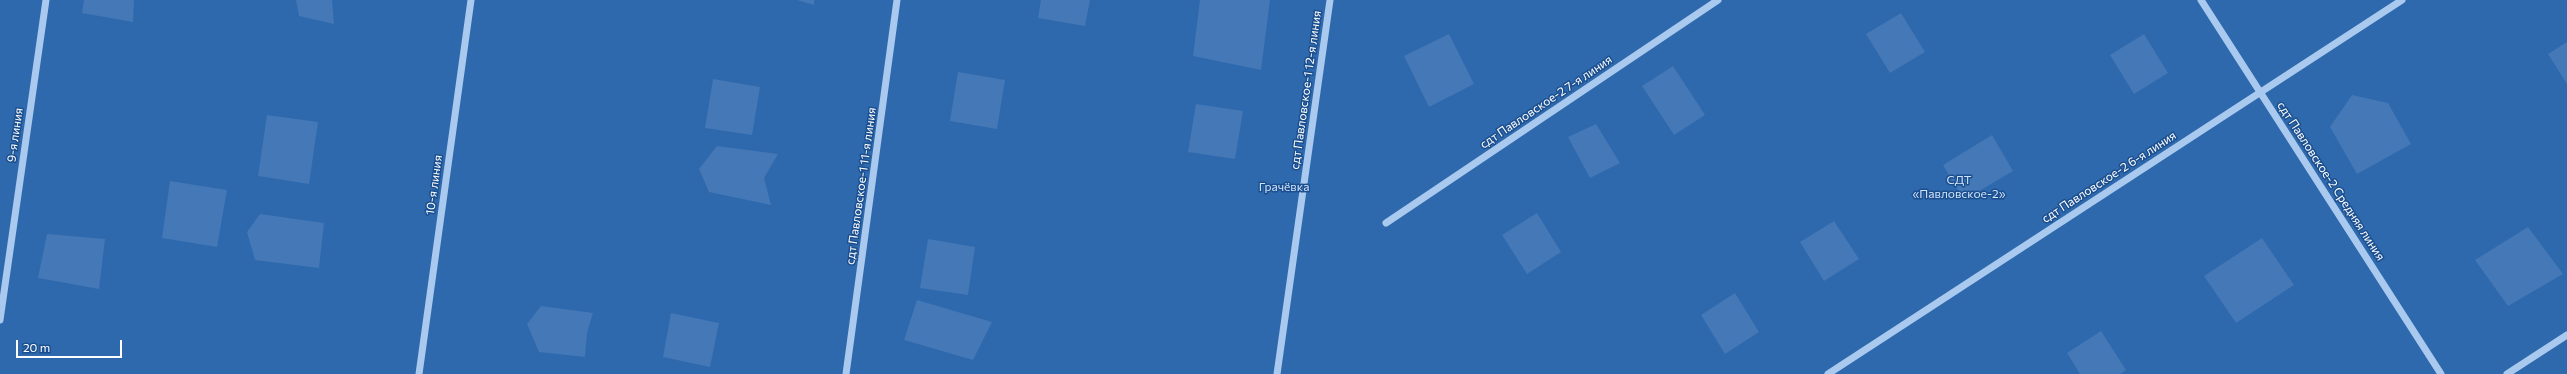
<!DOCTYPE html>
<html>
<head>
<meta charset="utf-8">
<style>
  body { margin:0 }
  #map { position:relative; width:2567px; height:374px; overflow:hidden; background:#1b4f8f; font-family:Commissioner,sans-serif }
  canvas { display:block }
  .scale { position:absolute; left:16px; top:340px; width:106px; height:18px; box-sizing:border-box; border:2px solid #fff; border-top:0; padding-left:5px; font-size:12px; line-height:14px; white-space:nowrap; color:#fff; -webkit-text-stroke:3px #1b4f8f; paint-order:stroke }
</style>
</head>
<body>
<div id="map">
<canvas width="2567" height="374"></canvas>
<div class="scale">20 m</div>
</div>
<script>
const context = document.querySelector('canvas').getContext('2d');
context.lineJoin = 'round';
function paint(path, color) { context.fillStyle = color; context.fill(path, 'evenodd'); }
function trace(path, color, width, dash) { context.strokeStyle = color; context.lineWidth = width; context.lineCap = dash ? 'butt' : 'round'; context.setLineDash(dash || []); context.stroke(path); }
function label(font, color, halo, rows, align = 'center') {
  context.font = font + ' Commissioner,sans-serif'; context.lineWidth = 3; context.setLineDash([]); context.textBaseline = 'middle'; context.strokeStyle = halo; context.fillStyle = color; for (const [text, x, y, turn = 0] of rows) {
    context.save(); context.translate(x, y); context.rotate((+turn || 0) * Math.PI / 180); context.textAlign = isNaN(turn) ? turn : align; if (halo) context.strokeText(text, 0, 0); context.fillText(text, 0, 0); context.restore();
  }
}
paint(new Path2D(`
  M 0,0 L 2567,0 L 2567,374 L 0,374 Z`), '#2e69ad');
paint(new Path2D(`
  M 84,0 L 134,0 L 133,22 L 82,13 Z
  M 296,0 L 332,0 L 334,24 L 299,16 Z
  M 797,0 L 814,0 L 814,5 Z
  M 1041,0 L 1090,0 L 1085,26 L 1038,18 Z
  M 1200,0 L 1270,0 L 1261,70 L 1193,56 Z
  M 1901,13 L 1925,52 L 1890,73 L 1866,34 Z
  M 1449,34 L 1474,84 L 1429,107 L 1404,56 Z
  M 2144,34 L 2168,73 L 2134,94 L 2110,55 Z
  M 2567,42 L 2567,84 L 2548,54 Z
  M 1673,66 L 1705,115 L 1674,135 L 1642,86 Z
  M 958,72 L 1005,80 L 997,129 L 950,121 Z
  M 713,79 L 760,87 L 752,135 L 705,128 Z
  M 2352,95 L 2388,103 L 2411,144 L 2357,174 L 2330,127 Z
  M 1196,104 L 1243,111 L 1235,159 L 1188,152 Z
  M 267,115 L 318,122 L 309,184 L 258,176 Z
  M 1596,124 L 1620,163 L 1590,178 L 1568,137 Z
  M 1992,135 L 2013,171 L 1964,200 L 1943,165 Z
  M 717,146 L 778,154 L 764,178 L 771,205 L 709,192 L 699,169 Z
  M 170,181 L 227,190 L 217,247 L 162,238 Z
  M 1537,213 L 1561,252 L 1527,274 L 1502,235 Z
  M 260,214 L 324,223 L 319,268 L 255,260 L 247,232 Z
  M 1834,221 L 1859,259 L 1824,281 L 1800,242 Z
  M 2528,227 L 2563,274 L 2508,306 L 2475,260 Z
  M 47,234 L 105,239 L 99,289 L 38,278 Z
  M 2262,238 L 2294,285 L 2236,323 L 2204,276 Z
  M 928,239 L 975,247 L 968,295 L 920,288 Z
  M 1735,293 L 1759,332 L 1725,354 L 1701,315 Z
  M 917,300 L 992,322 L 973,360 L 904,340 Z
  M 541,306 L 593,313 L 587,333 L 585,357 L 539,352 L 527,324 Z
  M 671,313 L 719,323 L 710,367 L 663,357 Z
  M 2101,331 L 2126,370 L 2120,374 L 2080,374 L 2067,353 Z`), '#4478b7');
trace(new Path2D(`
  M 2201,0 L 2441,374
  M 1386,223 L 1718,0
  M 0,320 L 46,0
  M 419,374 L 471,0
  M 846,374 L 897,0
  M 1277,374 L 1330,0
  M 1828,374 L 2402,0
  M 2507,374 L 2567,335`), '#a9c9ee', 7);
label('12px', '#fff', '#1b4f8f', [
  ["сдт Павловское-1 12-я линия",1306,90,-82],
  ["сдт Павловское-2 7-я линия",1546,102,-34],
  ["9-я линия",15,135,-82],
  ["сдт Павловское-2 6-я линия",2109,177,-33],
  ["сдт Павловское-2 Средняя линия",2331,181,57],
  ["10-я линия",434,185,-82],
  ["сдт Павловское-1 11-я линия",861,186,-82]
]);
label('12px', '#cfe3fa', '#1b4f8f', [
  ["СДТ",1959,180],
  ["«Павловское-2»",1959,194],
  ["Грачёвка",1284,187]
]);
</script>
</body>
</html>
